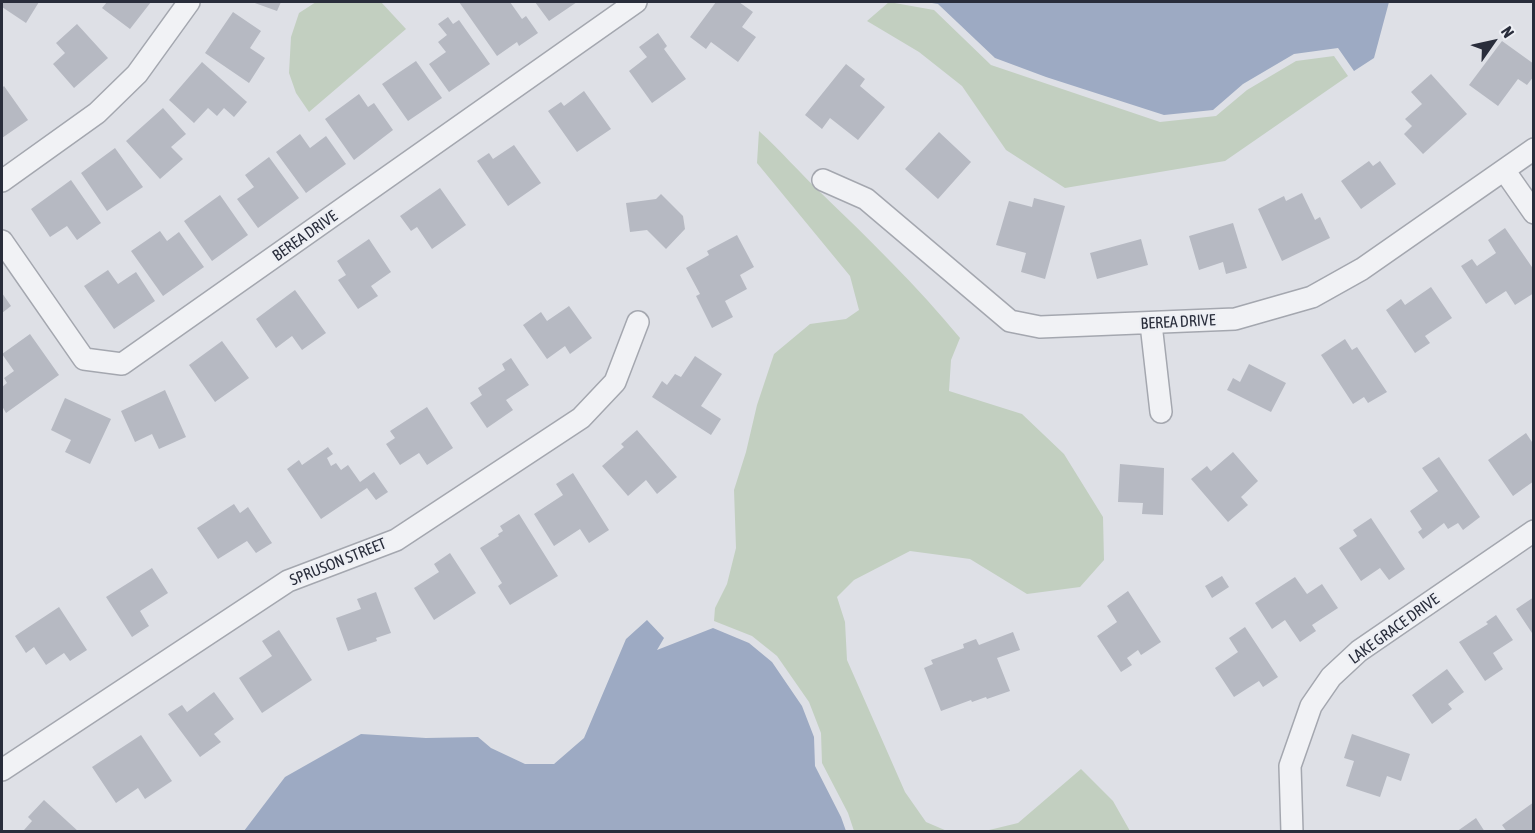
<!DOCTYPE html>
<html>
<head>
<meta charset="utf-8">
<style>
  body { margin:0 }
  #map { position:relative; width:1535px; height:833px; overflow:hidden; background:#dee0e6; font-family:"Asap Condensed",sans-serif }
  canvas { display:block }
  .frame { position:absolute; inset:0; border:3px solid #292d3b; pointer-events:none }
  .north { position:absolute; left:1463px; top:12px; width:60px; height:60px; -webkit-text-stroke:4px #edeff4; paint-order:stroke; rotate:56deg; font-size:16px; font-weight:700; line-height:24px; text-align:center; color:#292d3b }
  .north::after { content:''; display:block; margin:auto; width:21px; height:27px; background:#292d3b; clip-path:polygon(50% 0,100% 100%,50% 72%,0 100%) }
</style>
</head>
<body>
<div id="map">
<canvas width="1535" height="833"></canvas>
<div class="frame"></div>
<div class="north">N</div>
</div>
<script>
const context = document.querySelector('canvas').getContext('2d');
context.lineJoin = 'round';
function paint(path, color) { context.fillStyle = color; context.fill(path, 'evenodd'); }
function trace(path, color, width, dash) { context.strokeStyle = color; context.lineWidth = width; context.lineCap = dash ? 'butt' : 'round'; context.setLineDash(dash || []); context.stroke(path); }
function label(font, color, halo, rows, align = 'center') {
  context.font = font + ' "Asap Condensed",sans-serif'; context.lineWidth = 4.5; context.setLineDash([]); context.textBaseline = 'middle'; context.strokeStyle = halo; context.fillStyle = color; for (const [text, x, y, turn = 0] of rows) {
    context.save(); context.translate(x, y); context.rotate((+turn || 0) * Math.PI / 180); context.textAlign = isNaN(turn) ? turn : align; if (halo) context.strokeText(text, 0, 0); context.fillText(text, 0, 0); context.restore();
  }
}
paint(new Path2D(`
  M 316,2 L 381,2 L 406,29 L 309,112 L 296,93 L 289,73 L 291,37 L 299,13 Z
  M 889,2 L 934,10 L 991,65 L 1160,122 L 1216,116 L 1247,90 L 1296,61 L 1334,56 L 1348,76 L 1225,161 L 1065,188 L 1006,150 L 962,86 L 919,52 L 867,21 Z
  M 759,131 C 781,151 800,173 820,192 C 869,239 917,286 960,338 L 951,360 L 949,391 L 1022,414 L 1064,454 L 1103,517 L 1104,560 L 1080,587 L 1027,594 L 970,559 L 910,551 L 854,580 L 837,597 L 845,622 L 847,660 L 905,792 L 926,822 L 947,831 L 854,831 L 848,813 L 822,763 L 821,733 L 809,702 L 777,656 L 752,636 L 714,621 L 715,608 L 727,584 L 736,548 L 734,490 L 746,452 L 757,405 L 774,354 L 810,324 L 846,319 L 859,310 L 850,276 L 757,163 Z
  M 1081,769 L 1113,801 L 1130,831 L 985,831 L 1018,823 Z`), '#c2cfc0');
paint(new Path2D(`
  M 926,2 L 1389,2 L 1374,58 L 1354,71 L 1338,48 L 1294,54 L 1243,84 L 1213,110 L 1164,115 L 1046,77 L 995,58 L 938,4 Z
  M 647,620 L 664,638 L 657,650 L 713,628 L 749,643 L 772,662 L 802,706 L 814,737 L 815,766 L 841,817 L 846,831 L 244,831 L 285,777 L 361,734 L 426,738 L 478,737 L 491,748 L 525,764 L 554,764 L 584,738 L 626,639 Z`), '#9daac3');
paint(new Path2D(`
  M 2,2 L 39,2 L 26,23 L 2,7 Z
  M 107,2 L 151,2 L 130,29 L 102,8 Z
  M 252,2 L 281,2 L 277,11 Z
  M 459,2 L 510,2 L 522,19 L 526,16 L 538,33 L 519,46 L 517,42 L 497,56 Z
  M 535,2 L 577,2 L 549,21 Z
  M 716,2 L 739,2 L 753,12 L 742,27 L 756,37 L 738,62 L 711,42 L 706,49 L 690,37 Z
  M 233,12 L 261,31 L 250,48 L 265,58 L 249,83 L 205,53 Z
  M 448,17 L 453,24 L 459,20 L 490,64 L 449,92 L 429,64 L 446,52 L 438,42 L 447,35 L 438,24 Z
  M 77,24 L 108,58 L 74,88 L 53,64 L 65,53 L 56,43 Z
  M 658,33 L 667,46 L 664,49 L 686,79 L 652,103 L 629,71 L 647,57 L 639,47 Z
  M 1502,41 L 1534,64 L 1534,76 L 1527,85 L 1518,79 L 1498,106 L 1469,85 Z
  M 416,61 L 442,98 L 408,121 L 382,84 Z
  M 202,62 L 247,102 L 234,117 L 224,108 L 217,116 L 208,108 L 194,123 L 169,100 Z
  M 846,64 L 865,79 L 860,86 L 885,107 L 858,140 L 830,118 L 822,129 L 805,115 Z
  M 1431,74 L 1467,114 L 1423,154 L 1404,134 L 1412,126 L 1405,119 L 1422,104 L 1411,92 Z
  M 4,86 L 28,120 L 2,138 L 2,88 Z
  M 584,91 L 611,129 L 577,152 L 548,111 L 561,102 L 564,106 Z
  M 359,94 L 368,107 L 374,103 L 393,130 L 354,160 L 325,119 Z
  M 163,108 L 186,134 L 171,147 L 183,159 L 160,179 L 126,141 Z
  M 939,132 L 971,162 L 938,199 L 905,169 Z
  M 300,134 L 310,148 L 326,136 L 346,164 L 306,193 L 276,152 Z
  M 514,145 L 541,183 L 508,206 L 477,161 L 489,153 L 493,159 Z
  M 115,148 L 143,187 L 107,211 L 81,173 Z
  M 269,157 L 299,198 L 258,228 L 237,199 L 254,187 L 245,175 Z
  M 1369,161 L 1373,166 L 1380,161 L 1396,184 L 1361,209 L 1341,181 Z
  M 71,180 L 101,223 L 77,240 L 67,226 L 50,237 L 31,209 Z
  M 440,188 L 466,225 L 432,249 L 417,227 L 411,231 L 400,216 Z
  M 1302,193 L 1315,220 L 1320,217 L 1330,238 L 1282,261 L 1258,209 L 1284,196 L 1286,201 Z
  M 661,194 L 683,216 L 685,229 L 666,249 L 647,230 L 630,232 L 626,203 L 656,199 Z
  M 220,195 L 248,235 L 212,261 L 184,221 Z
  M 1034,198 L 1065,206 L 1045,279 L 1021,272 L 1026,253 L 996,245 L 1009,201 L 1032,207 Z
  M 1233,223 L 1247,268 L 1226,274 L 1223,262 L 1199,270 L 1189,236 Z
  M 1505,228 L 1534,270 L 1534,293 L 1515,305 L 1506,291 L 1486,304 L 1461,266 L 1472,259 L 1477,266 L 1496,253 L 1488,240 Z
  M 160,231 L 167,241 L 179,232 L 204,267 L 163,296 L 131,251 Z
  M 737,235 L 754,267 L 740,275 L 747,289 L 725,301 L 733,317 L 712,328 L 696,296 L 700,294 L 686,268 L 709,255 L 707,251 Z
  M 369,239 L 391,272 L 371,286 L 378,296 L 358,309 L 338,280 L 346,275 L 337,261 Z
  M 1141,239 L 1148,265 L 1097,279 L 1090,253 Z
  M 108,270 L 118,284 L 136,272 L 155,301 L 114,329 L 84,286 Z
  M 1431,287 L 1452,318 L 1425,336 L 1430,343 L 1415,353 L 1386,310 L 1401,299 L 1405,305 Z
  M 295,290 L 326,333 L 302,350 L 292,336 L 276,348 L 256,319 Z
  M 2,293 L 11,306 L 2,313 Z
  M 569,306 L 592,338 L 570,354 L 565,346 L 547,359 L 523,325 L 541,312 L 547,321 Z
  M 30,334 L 59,375 L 6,413 L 2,406 L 2,387 L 7,383 L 4,378 L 14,371 L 2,354 Z
  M 1345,339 L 1352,350 L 1357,347 L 1387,392 L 1368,403 L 1364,397 L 1353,404 L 1321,355 Z
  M 222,341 L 249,378 L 215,402 L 189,365 Z
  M 695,356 L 722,374 L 701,406 L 721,419 L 711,435 L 652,397 L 662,381 L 667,385 L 675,374 L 681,377 Z
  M 511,358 L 529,385 L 506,400 L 513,410 L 487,428 L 470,403 L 482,395 L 478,388 L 505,370 L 502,364 Z
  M 1249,364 L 1286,383 L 1271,412 L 1227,390 L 1233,378 L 1240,382 Z
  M 165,390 L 186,437 L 159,449 L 152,434 L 135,442 L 121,411 Z
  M 65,398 L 111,419 L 90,464 L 65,452 L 71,440 L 51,430 Z
  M 427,407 L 453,448 L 427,465 L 419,453 L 400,465 L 386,444 L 395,438 L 390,431 Z
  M 637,430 L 677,477 L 657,494 L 646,480 L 628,496 L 602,466 L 624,447 L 621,444 Z
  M 1526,433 L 1534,445 L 1534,481 L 1513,496 L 1488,460 Z
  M 328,447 L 333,454 L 327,458 L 331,466 L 336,463 L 341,470 L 348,465 L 360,482 L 374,472 L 388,492 L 376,500 L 367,488 L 321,519 L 287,469 L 299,460 L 302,465 Z
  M 1233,452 L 1258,481 L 1241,497 L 1248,505 L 1228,522 L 1191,479 L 1207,466 L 1211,471 Z
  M 1439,457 L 1480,517 L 1463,530 L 1458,523 L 1448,529 L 1444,523 L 1423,539 L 1418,532 L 1422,529 L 1410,511 L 1438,491 L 1422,468 Z
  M 1120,464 L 1164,468 L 1163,515 L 1142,514 L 1143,503 L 1118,502 Z
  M 573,473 L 609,530 L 589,543 L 580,529 L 554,546 L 534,514 L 563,495 L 556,484 Z
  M 234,504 L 240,513 L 248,507 L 272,543 L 256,553 L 247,541 L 218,559 L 197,528 Z
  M 519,514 L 558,576 L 510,605 L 498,586 L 502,583 L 480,548 L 499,536 L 498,534 L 503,531 L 500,526 Z
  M 1371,518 L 1405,569 L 1389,580 L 1380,568 L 1361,581 L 1339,548 L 1357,536 L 1353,530 Z
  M 450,553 L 476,593 L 434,620 L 414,588 L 439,572 L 434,564 Z
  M 152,568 L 168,593 L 140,611 L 149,626 L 132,637 L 106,597 Z
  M 1222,576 L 1229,587 L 1212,598 L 1205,586 Z
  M 1295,577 L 1307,594 L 1322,584 L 1338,608 L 1312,625 L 1316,631 L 1300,642 L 1285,620 L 1272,629 L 1255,603 Z
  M 1128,591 L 1161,642 L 1141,655 L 1138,650 L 1127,658 L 1132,665 L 1121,672 L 1097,636 L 1117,622 L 1107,606 Z
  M 376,592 L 391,633 L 376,638 L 377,641 L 348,651 L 336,618 L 361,609 L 357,599 Z
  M 1534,597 L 1534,636 L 1516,609 Z
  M 59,607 L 87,650 L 70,661 L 64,653 L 46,665 L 34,647 L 26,653 L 15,636 Z
  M 1496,615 L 1513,640 L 1493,653 L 1503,669 L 1485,681 L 1459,642 L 1488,624 L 1486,622 Z
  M 1245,627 L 1278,677 L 1263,687 L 1259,681 L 1234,697 L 1215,668 L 1238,652 L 1229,638 Z
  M 279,630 L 312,680 L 262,713 L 239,678 L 272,656 L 262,641 Z
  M 1013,632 L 1020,650 L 997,658 L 1010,691 L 987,699 L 986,697 L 972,702 L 971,700 L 941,711 L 924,668 L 933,664 L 931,660 L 964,648 L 963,644 L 976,639 L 979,645 Z
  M 1447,669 L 1464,692 L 1448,704 L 1452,709 L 1432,724 L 1412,695 Z
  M 214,692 L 234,719 L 214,734 L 221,742 L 200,757 L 168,714 L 182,705 L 187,712 Z
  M 1352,734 L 1410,754 L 1401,781 L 1387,776 L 1380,797 L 1346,786 L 1354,761 L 1344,758 Z
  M 141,735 L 172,781 L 145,799 L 138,788 L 116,803 L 92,767 Z
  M 44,800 L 79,832 L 24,830 L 32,821 L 28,817 Z
  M 1534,802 L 1534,832 L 1507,832 L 1502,825 Z
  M 1476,818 L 1485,832 L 1456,832 Z`), '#b6b9c2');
const minor = new Path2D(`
  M 1504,170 L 1534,213
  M 823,180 L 866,199 L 1010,321 L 1040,327 L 1235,319 L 1312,297 L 1362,269 L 1534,149
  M 2,181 L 97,113 L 137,74 L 189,2
  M 2,241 L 84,359 L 122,364 L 636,2
  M 1151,324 L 1161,412
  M 2,770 L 288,581 L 396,540 L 581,418 L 615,382 L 638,322
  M 1292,832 L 1290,766 L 1311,706 L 1331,677 L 1359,651 L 1534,531`);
trace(minor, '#a4a7af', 24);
trace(minor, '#f1f2f5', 21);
label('16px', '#292d3b', '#edeff4', [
  ["BEREA DRIVE",305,236,-35],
  ["BEREA DRIVE",1178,322,-3],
  ["SPRUSON STREET",338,562,-22],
  ["LAKE GRACE DRIVE",1394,629,-36]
]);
</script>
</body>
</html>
